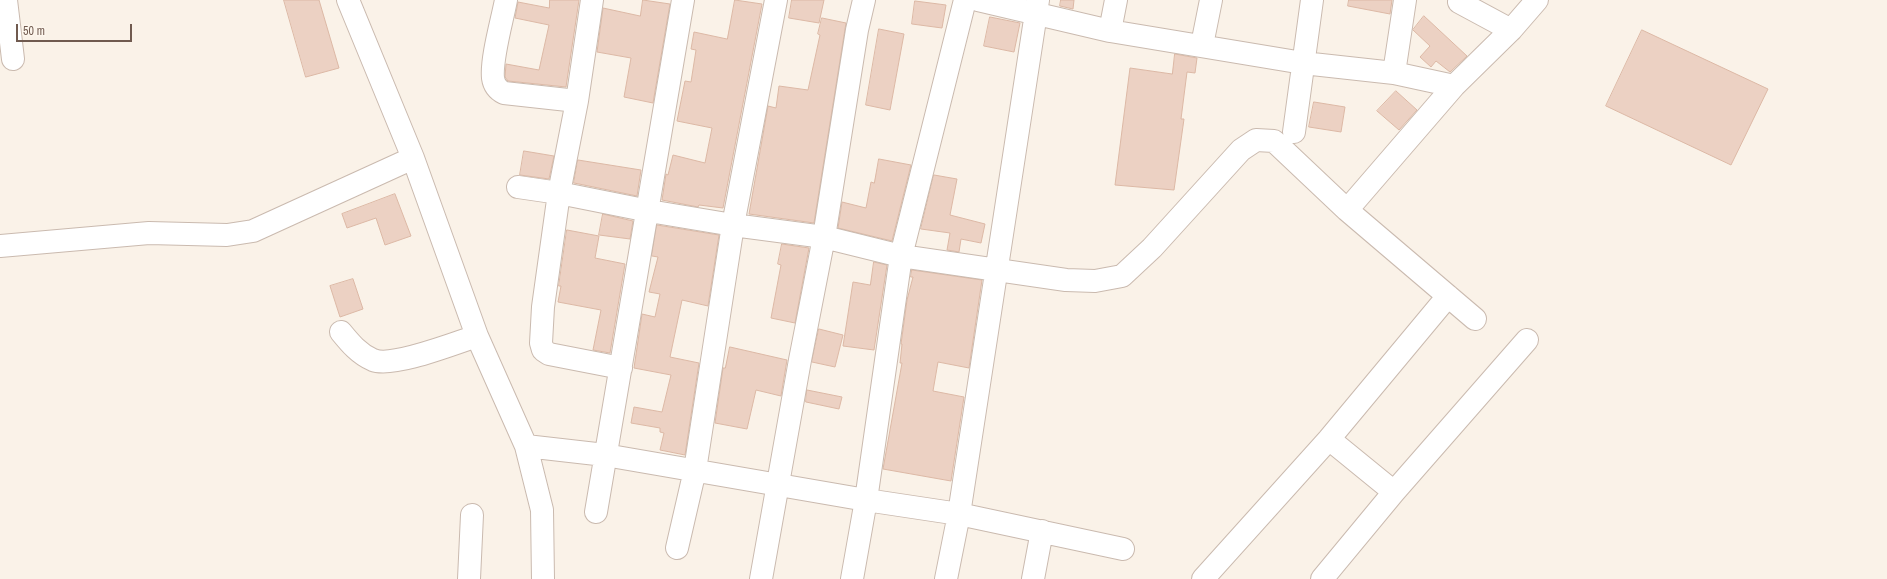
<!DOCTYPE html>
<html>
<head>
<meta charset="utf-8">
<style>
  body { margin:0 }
  #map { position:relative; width:1887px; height:579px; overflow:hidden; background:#faf2e8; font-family:"Archivo Narrow",sans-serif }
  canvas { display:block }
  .scale { position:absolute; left:16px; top:24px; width:116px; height:18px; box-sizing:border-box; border:2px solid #705a4f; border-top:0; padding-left:5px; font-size:12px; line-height:14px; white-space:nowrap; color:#705a4f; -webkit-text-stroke:3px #fdf6ed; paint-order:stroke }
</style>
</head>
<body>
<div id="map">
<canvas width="1887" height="579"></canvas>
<div class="scale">50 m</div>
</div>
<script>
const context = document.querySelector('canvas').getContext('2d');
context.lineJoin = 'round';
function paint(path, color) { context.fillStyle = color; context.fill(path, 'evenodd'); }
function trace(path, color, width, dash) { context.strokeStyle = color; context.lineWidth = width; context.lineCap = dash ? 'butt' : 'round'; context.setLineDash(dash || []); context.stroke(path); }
const building = new Path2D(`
  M 284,0 L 319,0 L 339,68 L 306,77 Z
  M 550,0 L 579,0 L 566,87 L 508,81 L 505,77 L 506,64 L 539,70 L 549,25 L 515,18 L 518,2 L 549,8 Z
  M 643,0 L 670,4 L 653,103 L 624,97 L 631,58 L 597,52 L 603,8 L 640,16 Z
  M 735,0 L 762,4 L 723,208 L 699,205 L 698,207 L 662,200 L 666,174 L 668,175 L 673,155 L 705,163 L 712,128 L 677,121 L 685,81 L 691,82 L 696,50 L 691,49 L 694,32 L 727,39 Z
  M 792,0 L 824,0 L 819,23 L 789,18 Z
  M 1061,0 L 1074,0 L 1073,9 L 1060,6 Z
  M 1349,0 L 1392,0 L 1390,14 L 1348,6 Z
  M 915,1 L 946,5 L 942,28 L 912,24 Z
  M 1424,16 L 1467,56 L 1450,72 L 1436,61 L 1431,67 L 1420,57 L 1430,46 L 1413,30 Z
  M 990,17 L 1020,23 L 1014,52 L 984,46 Z
  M 822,18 L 846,23 L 814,223 L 749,214 L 768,106 L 776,108 L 779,86 L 808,90 L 820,35 L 818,34 Z
  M 879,29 L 904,34 L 890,110 L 866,105 Z
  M 1642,30 L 1768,89 L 1731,165 L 1606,106 Z
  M 1175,54 L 1197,58 L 1195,73 L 1187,72 L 1181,119 L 1184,119 L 1174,190 L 1115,185 L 1130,68 L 1172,74 Z
  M 1396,91 L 1417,110 L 1399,130 L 1377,111 Z
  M 1314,102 L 1345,107 L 1341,132 L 1309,127 Z
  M 524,151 L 554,156 L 549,179 L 520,175 Z
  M 879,159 L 911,165 L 892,241 L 838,228 L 842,202 L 866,208 L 871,182 L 874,183 Z
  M 578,160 L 641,170 L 637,196 L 574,183 Z
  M 934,175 L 957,179 L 950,215 L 985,224 L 981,243 L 961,239 L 959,252 L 947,250 L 950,233 L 921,229 Z
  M 395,194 L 411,236 L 385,245 L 376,218 L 347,228 L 342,214 Z
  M 603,214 L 633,221 L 630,239 L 599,235 Z
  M 657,225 L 719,235 L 708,306 L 682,300 L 670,357 L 699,363 L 685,455 L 660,450 L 664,433 L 660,432 L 660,428 L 631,423 L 634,407 L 662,412 L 671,375 L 634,368 L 642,314 L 655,317 L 660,294 L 649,292 L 658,257 L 652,256 Z
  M 567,230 L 599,236 L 595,258 L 625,264 L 610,353 L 593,350 L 601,310 L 558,302 L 561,286 L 559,286 Z
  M 782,244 L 809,248 L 795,323 L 771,318 L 781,265 L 778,264 Z
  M 874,262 L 887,265 L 874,350 L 843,346 L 853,282 L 870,285 Z
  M 912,270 L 982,280 L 969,368 L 938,362 L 933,391 L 964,397 L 951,481 L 883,469 L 902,363 L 900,363 L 902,344 L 901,344 L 907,300 L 913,277 L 911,277 Z
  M 353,279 L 363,309 L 340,317 L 330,286 Z
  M 819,329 L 843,335 L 835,367 L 812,362 Z
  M 730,347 L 787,360 L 781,396 L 756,390 L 747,429 L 715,423 L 723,368 L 725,368 Z
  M 807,390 L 842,397 L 839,409 L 806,402 Z`);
paint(building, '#ecd1c3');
trace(building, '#dcb8a5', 1);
const minor = new Path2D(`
  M 6,0 L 13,59
  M 348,0 L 413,158 L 477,336 L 526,446 L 542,510 L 543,579
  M 506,0 C 502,21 491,59 493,78 C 494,85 498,90 504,93 L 577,101
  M 592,0 L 577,101 L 559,193 L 543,307 L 541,343 L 543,350 L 549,354 L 621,368
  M 978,0 L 1110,31 L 1303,63 L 1394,73 L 1454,86
  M 1460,0 L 1459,2 L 1511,30
  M 1110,31 L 1116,0
  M 1202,45 L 1211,0
  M 1394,73 L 1405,0
  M 1294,132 L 1312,0
  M 518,187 L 559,193 L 649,211 L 733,225 L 824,237 L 901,256 L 1066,280 L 1095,281 L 1122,276 L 1152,248 L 1241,150 L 1256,140 L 1274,141 L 1347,210 L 1475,319
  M 1347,210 L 1454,86 L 1511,30 L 1537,0
  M 0,246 L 149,233 L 227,235 L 253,231 L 413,158
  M 341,332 C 350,343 359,354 373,360 C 393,368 455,343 477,336
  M 1329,439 L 1394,492
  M 526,446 L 605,455 L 866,500 L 901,256 L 965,0
  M 596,512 L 683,0
  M 677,548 L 695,470 L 733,225 L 776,0
  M 469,579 L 472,515
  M 761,579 L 800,360 L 824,237 L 857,30 L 864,0
  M 852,579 L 866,500 L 959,514 L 1038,0
  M 946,579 L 959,514 L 1123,549
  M 1033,579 L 1042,531
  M 1203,579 L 1329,439 L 1448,296
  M 1322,579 L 1394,492 L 1527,340`);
trace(minor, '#cabaaf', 24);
trace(minor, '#fff', 22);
</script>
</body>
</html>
